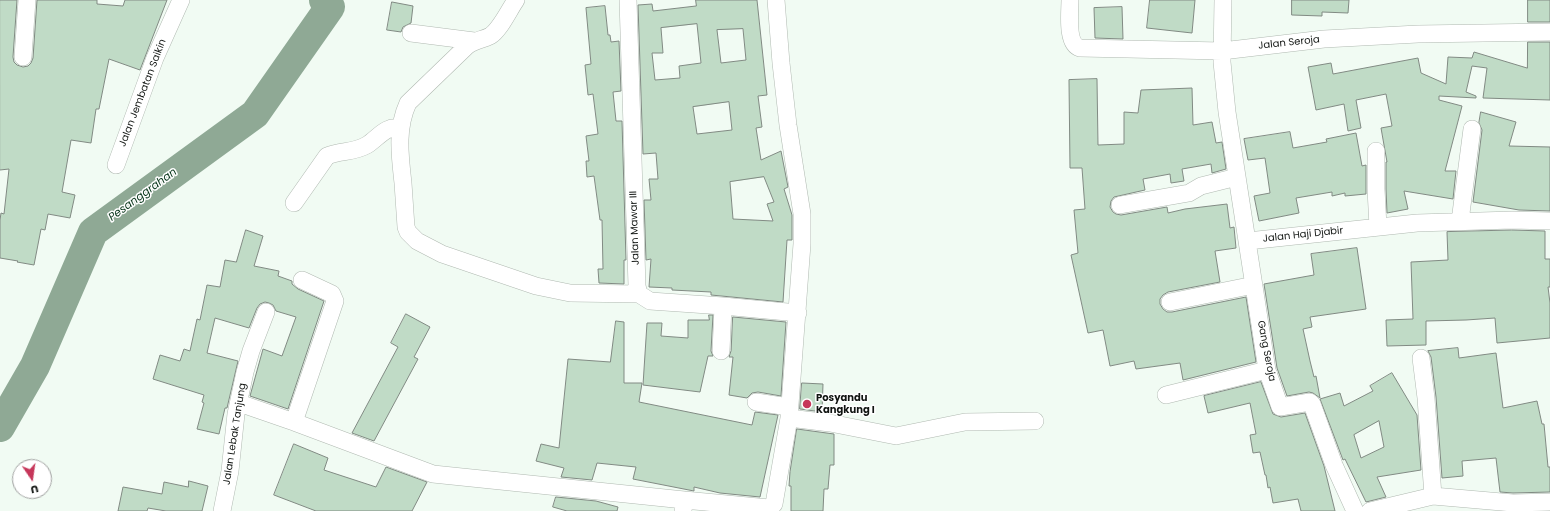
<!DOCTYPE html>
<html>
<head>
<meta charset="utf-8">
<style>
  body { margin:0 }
  #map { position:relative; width:1550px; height:511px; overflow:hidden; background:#f1fbf3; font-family:Poppins,sans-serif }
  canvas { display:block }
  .north { position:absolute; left:12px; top:459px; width:40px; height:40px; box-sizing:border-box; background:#fff; border:1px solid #a0a1a0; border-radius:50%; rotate:167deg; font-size:11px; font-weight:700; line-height:16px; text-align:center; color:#111512 }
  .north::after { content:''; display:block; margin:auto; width:14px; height:18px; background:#c6365a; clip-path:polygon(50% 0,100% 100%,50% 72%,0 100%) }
</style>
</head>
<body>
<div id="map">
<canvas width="1550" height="511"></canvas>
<div class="north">U</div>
</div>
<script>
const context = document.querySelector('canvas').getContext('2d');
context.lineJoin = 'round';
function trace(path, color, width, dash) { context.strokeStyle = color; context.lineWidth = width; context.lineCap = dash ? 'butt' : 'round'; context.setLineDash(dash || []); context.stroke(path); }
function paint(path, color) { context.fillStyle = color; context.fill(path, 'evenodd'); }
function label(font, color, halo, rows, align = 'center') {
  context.font = font + ' Poppins,sans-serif'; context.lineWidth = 3; context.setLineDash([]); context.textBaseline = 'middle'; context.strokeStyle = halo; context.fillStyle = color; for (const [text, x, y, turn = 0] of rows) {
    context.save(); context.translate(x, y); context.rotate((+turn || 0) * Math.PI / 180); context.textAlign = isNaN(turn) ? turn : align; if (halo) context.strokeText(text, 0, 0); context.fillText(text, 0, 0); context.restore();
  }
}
trace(new Path2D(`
  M 0,427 L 35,366 L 93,232 L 255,114 L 330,7 L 324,0`), '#8fa995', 30);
const building = new Path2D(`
  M 0,0 L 17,0 L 13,57 L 14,62 L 17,65 L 23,67 L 28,66 L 31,63 L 33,58 L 37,0 L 97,0 L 97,4 L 123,6 L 125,0 L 167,0 L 140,70 L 109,59 L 99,109 L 96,109 L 91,143 L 71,140 L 62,192 L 75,195 L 70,218 L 48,214 L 45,230 L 41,229 L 34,265 L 17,262 L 18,261 L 0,258 L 0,220 L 1,213 L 4,214 L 9,169 L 0,170 Z
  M 696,0 L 757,0 L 767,95 L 758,96 L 762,127 L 756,128 L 761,160 L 781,151 L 788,187 L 784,189 L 792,215 L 792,240 L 787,240 L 783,302 L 711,295 L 711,292 L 672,290 L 672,288 L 649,287 L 651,259 L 646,260 L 644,200 L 651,200 L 649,179 L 658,179 L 656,153 L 643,154 L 638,5 L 652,4 L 653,11 L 696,6 ZM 697,24 L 701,63 L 679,66 L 680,78 L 655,80 L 652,53 L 663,53 L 661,28 ZM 743,29 L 746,60 L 721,63 L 717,30 ZM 729,102 L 732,130 L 697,134 L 693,107 ZM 764,177 L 774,202 L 767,204 L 773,221 L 733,219 L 730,182 Z
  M 1150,0 L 1195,0 L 1192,33 L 1147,28 Z
  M 1292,0 L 1349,0 L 1348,13 L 1322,12 L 1322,16 L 1292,15 Z
  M 1528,0 L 1550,0 L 1550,22 L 1528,22 Z
  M 392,2 L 413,6 L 411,23 L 403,27 L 401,32 L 387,30 Z
  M 605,6 L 608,35 L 610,35 L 611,42 L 619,41 L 621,91 L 613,92 L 616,121 L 622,121 L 626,260 L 624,260 L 624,284 L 599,283 L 598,269 L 603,269 L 602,220 L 600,220 L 594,176 L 587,177 L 586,161 L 589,161 L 586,136 L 598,134 L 593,94 L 588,95 L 585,65 L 591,64 L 586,8 Z
  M 1122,7 L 1123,39 L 1095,38 L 1094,8 Z
  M 1528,42 L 1550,42 L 1550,100 L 1483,98 L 1487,68 L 1472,66 L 1466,92 L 1476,96 L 1476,98 L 1439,96 L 1439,100 L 1462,106 L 1445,171 L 1456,171 L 1453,199 L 1404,191 L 1408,209 L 1387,213 L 1386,189 L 1386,162 L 1387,162 L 1381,128 L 1392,126 L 1386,94 L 1356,100 L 1361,128 L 1348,131 L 1344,104 L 1316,110 L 1308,67 L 1331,63 L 1333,74 L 1418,58 L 1421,73 L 1446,84 L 1448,57 L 1472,58 L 1474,52 L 1527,68 Z
  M 1097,79 L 1098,145 L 1124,144 L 1124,112 L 1138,113 L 1141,90 L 1192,88 L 1193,125 L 1212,122 L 1216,143 L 1222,142 L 1226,169 L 1212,173 L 1211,164 L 1182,169 L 1184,181 L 1171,183 L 1170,174 L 1143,179 L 1145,190 L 1114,197 L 1111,201 L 1110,207 L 1113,212 L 1116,214 L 1121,215 L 1167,207 L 1168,213 L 1185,209 L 1227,204 L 1230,228 L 1234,227 L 1236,248 L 1215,251 L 1220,282 L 1168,292 L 1163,295 L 1160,299 L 1160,304 L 1163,309 L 1167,312 L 1172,312 L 1246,297 L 1256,362 L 1183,380 L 1180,363 L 1136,369 L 1134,361 L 1110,366 L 1103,330 L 1088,333 L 1071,255 L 1078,253 L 1074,210 L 1085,209 L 1082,168 L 1070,168 L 1069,80 Z
  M 1481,112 L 1516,122 L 1509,146 L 1550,147 L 1550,211 L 1519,210 L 1473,202 L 1482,130 L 1479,123 Z
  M 1290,132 L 1293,148 L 1327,142 L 1326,139 L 1356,133 L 1362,166 L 1366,165 L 1366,194 L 1345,196 L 1345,193 L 1332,196 L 1332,192 L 1296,198 L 1299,213 L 1259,221 L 1254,196 L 1270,193 L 1265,158 L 1248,160 L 1244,139 Z
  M 246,230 L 263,236 L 254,266 L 279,271 L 278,276 L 292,281 L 292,284 L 298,289 L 324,301 L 288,409 L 250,396 L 263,349 L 282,356 L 296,317 L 276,311 L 273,305 L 269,303 L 265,302 L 260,304 L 257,308 L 249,328 L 215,318 L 207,353 L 238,361 L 227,408 L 225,408 L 219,434 L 197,429 L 204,403 L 202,402 L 204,395 L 153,379 L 160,355 L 180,361 L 184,349 L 190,351 L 197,319 L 200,320 L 207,285 L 220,287 L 225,260 L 236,262 Z
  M 1512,230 L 1545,231 L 1545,259 L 1550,259 L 1550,287 L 1548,287 L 1550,303 L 1550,338 L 1497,343 L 1495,318 L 1466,320 L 1426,321 L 1426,345 L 1387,346 L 1386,320 L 1413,319 L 1411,262 L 1448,260 L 1447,232 Z
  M 1357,248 L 1366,309 L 1310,317 L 1312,327 L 1303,329 L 1310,361 L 1314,377 L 1316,376 L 1320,398 L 1313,393 L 1309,392 L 1287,396 L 1277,368 L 1264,284 L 1314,275 L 1311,254 Z
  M 406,314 L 430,327 L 414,357 L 418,359 L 374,441 L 352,433 L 398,347 L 391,343 Z
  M 709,315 L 713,315 L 711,351 L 713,356 L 708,356 L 700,392 L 643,385 L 647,323 L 662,323 L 661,336 L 688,338 L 688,320 L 709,320 Z
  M 733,317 L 786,322 L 781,396 L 758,392 L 752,393 L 747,398 L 729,395 L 733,357 L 729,357 L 731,351 Z
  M 616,321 L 624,322 L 624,383 L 642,383 L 639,402 L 752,425 L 755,412 L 778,415 L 760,497 L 720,493 L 694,487 L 694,491 L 633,479 L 636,467 L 597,463 L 592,480 L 561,477 L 564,468 L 536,461 L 541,444 L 559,448 L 568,359 L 610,362 Z
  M 1458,348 L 1459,358 L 1496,353 L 1503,408 L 1537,401 L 1542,424 L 1544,424 L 1548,467 L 1550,467 L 1550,492 L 1513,493 L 1500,492 L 1496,458 L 1462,461 L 1463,476 L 1442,478 L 1436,397 L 1431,357 L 1428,351 Z
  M 1392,373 L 1417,415 L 1421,470 L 1377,477 L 1386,497 L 1366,502 L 1345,459 L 1343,460 L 1320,399 L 1340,393 L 1344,406 L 1373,391 L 1370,386 ZM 1379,421 L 1384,447 L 1361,458 L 1354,435 Z
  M 1261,382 L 1273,414 L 1281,417 L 1305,413 L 1324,466 L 1335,511 L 1301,511 L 1298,499 L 1273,503 L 1270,487 L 1268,488 L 1266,475 L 1265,475 L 1260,452 L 1253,453 L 1250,435 L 1256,434 L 1250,403 L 1208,413 L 1204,396 Z
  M 802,383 L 823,384 L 822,412 L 800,409 Z
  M 797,429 L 834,434 L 834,465 L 830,465 L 828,489 L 824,489 L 823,511 L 791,511 L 791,486 L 789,486 L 790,472 Z
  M 294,444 L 328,458 L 324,470 L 376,487 L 386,467 L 427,482 L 412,511 L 316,511 L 274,495 Z
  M 189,481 L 208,486 L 202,511 L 166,511 L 148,508 L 147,511 L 118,511 L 123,487 L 162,494 L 164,482 L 188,487 Z
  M 556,497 L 596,501 L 618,507 L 617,511 L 567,511 L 553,507 Z`);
paint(building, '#c0dbc6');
trace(building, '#818a83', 1);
const minor = new Path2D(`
  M 516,0 C 509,10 500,30 490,36 C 482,40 475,40 467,46 L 408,103 C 396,129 400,156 403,183 C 404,198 405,212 406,227 L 408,232 L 417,241 L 442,254 L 536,286 L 570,293 L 639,294
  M 628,0 L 637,286 L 639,294 L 650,301 L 723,306 L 798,313
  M 1070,0 C 1070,12 1066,44 1080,48 L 1222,51 L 1324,39 L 1418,34 L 1550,32
  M 1223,0 L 1222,62 L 1227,112 L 1267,370 L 1280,407 L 1310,402 L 1312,404 L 1334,465 L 1355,511
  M 411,33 L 474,41
  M 23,57 L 27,0
  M 1376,151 L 1376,189 L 1378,227
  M 116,165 L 155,58 L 181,0
  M 294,203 L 327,156 C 341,150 353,153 367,145 C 378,138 386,125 400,128
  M 1120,205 L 1189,193 L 1201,186 L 1237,177
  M 1460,221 L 1472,129
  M 1248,241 L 1417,223 L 1512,220 L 1550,221
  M 302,280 L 332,294 L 335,301 L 294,422 L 433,474 L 684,500
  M 1170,302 L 1254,285
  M 721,351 L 723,306
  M 1421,358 L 1426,398 L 1433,496
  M 1166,395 L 1267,370
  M 756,402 L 789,407
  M 239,403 L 294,422
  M 789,418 L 830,423 L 896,436 L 965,422 L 1035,421
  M 222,511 L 230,471 L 236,414 L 245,372 L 251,351 L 266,312
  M 683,511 L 684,500 L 769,508 L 774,504 L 789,418 L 802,244 L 802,214 L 788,125 L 781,63 L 776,0
  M 1370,511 L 1433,496 L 1513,503 L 1550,502`);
trace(minor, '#b0b9b1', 18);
trace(minor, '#fff', 17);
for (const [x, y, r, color] of [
  [807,404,5,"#c6365a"]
]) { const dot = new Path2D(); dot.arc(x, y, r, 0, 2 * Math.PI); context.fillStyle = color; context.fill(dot); trace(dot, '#fff', 1.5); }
label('10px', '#111512', '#fff', [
  ["Jalan Seroja",1289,43,-6],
  ["Jalan Jembatan Saikin",143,93,-69],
  ["Jalan Mawar III",635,228,-92],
  ["Jalan Haji Djabir",1303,235,-6],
  ["Gang Seroja",1266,351,79],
  ["Jalan Lebak Tanjung",235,434,-81]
]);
label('bold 10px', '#111512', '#fff', [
  ["Posyandu",816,398],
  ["Kangkung I",816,410]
], 'left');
label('italic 11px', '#053418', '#fff', [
  ["Pesanggrahan",143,195,-36]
]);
</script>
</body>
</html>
